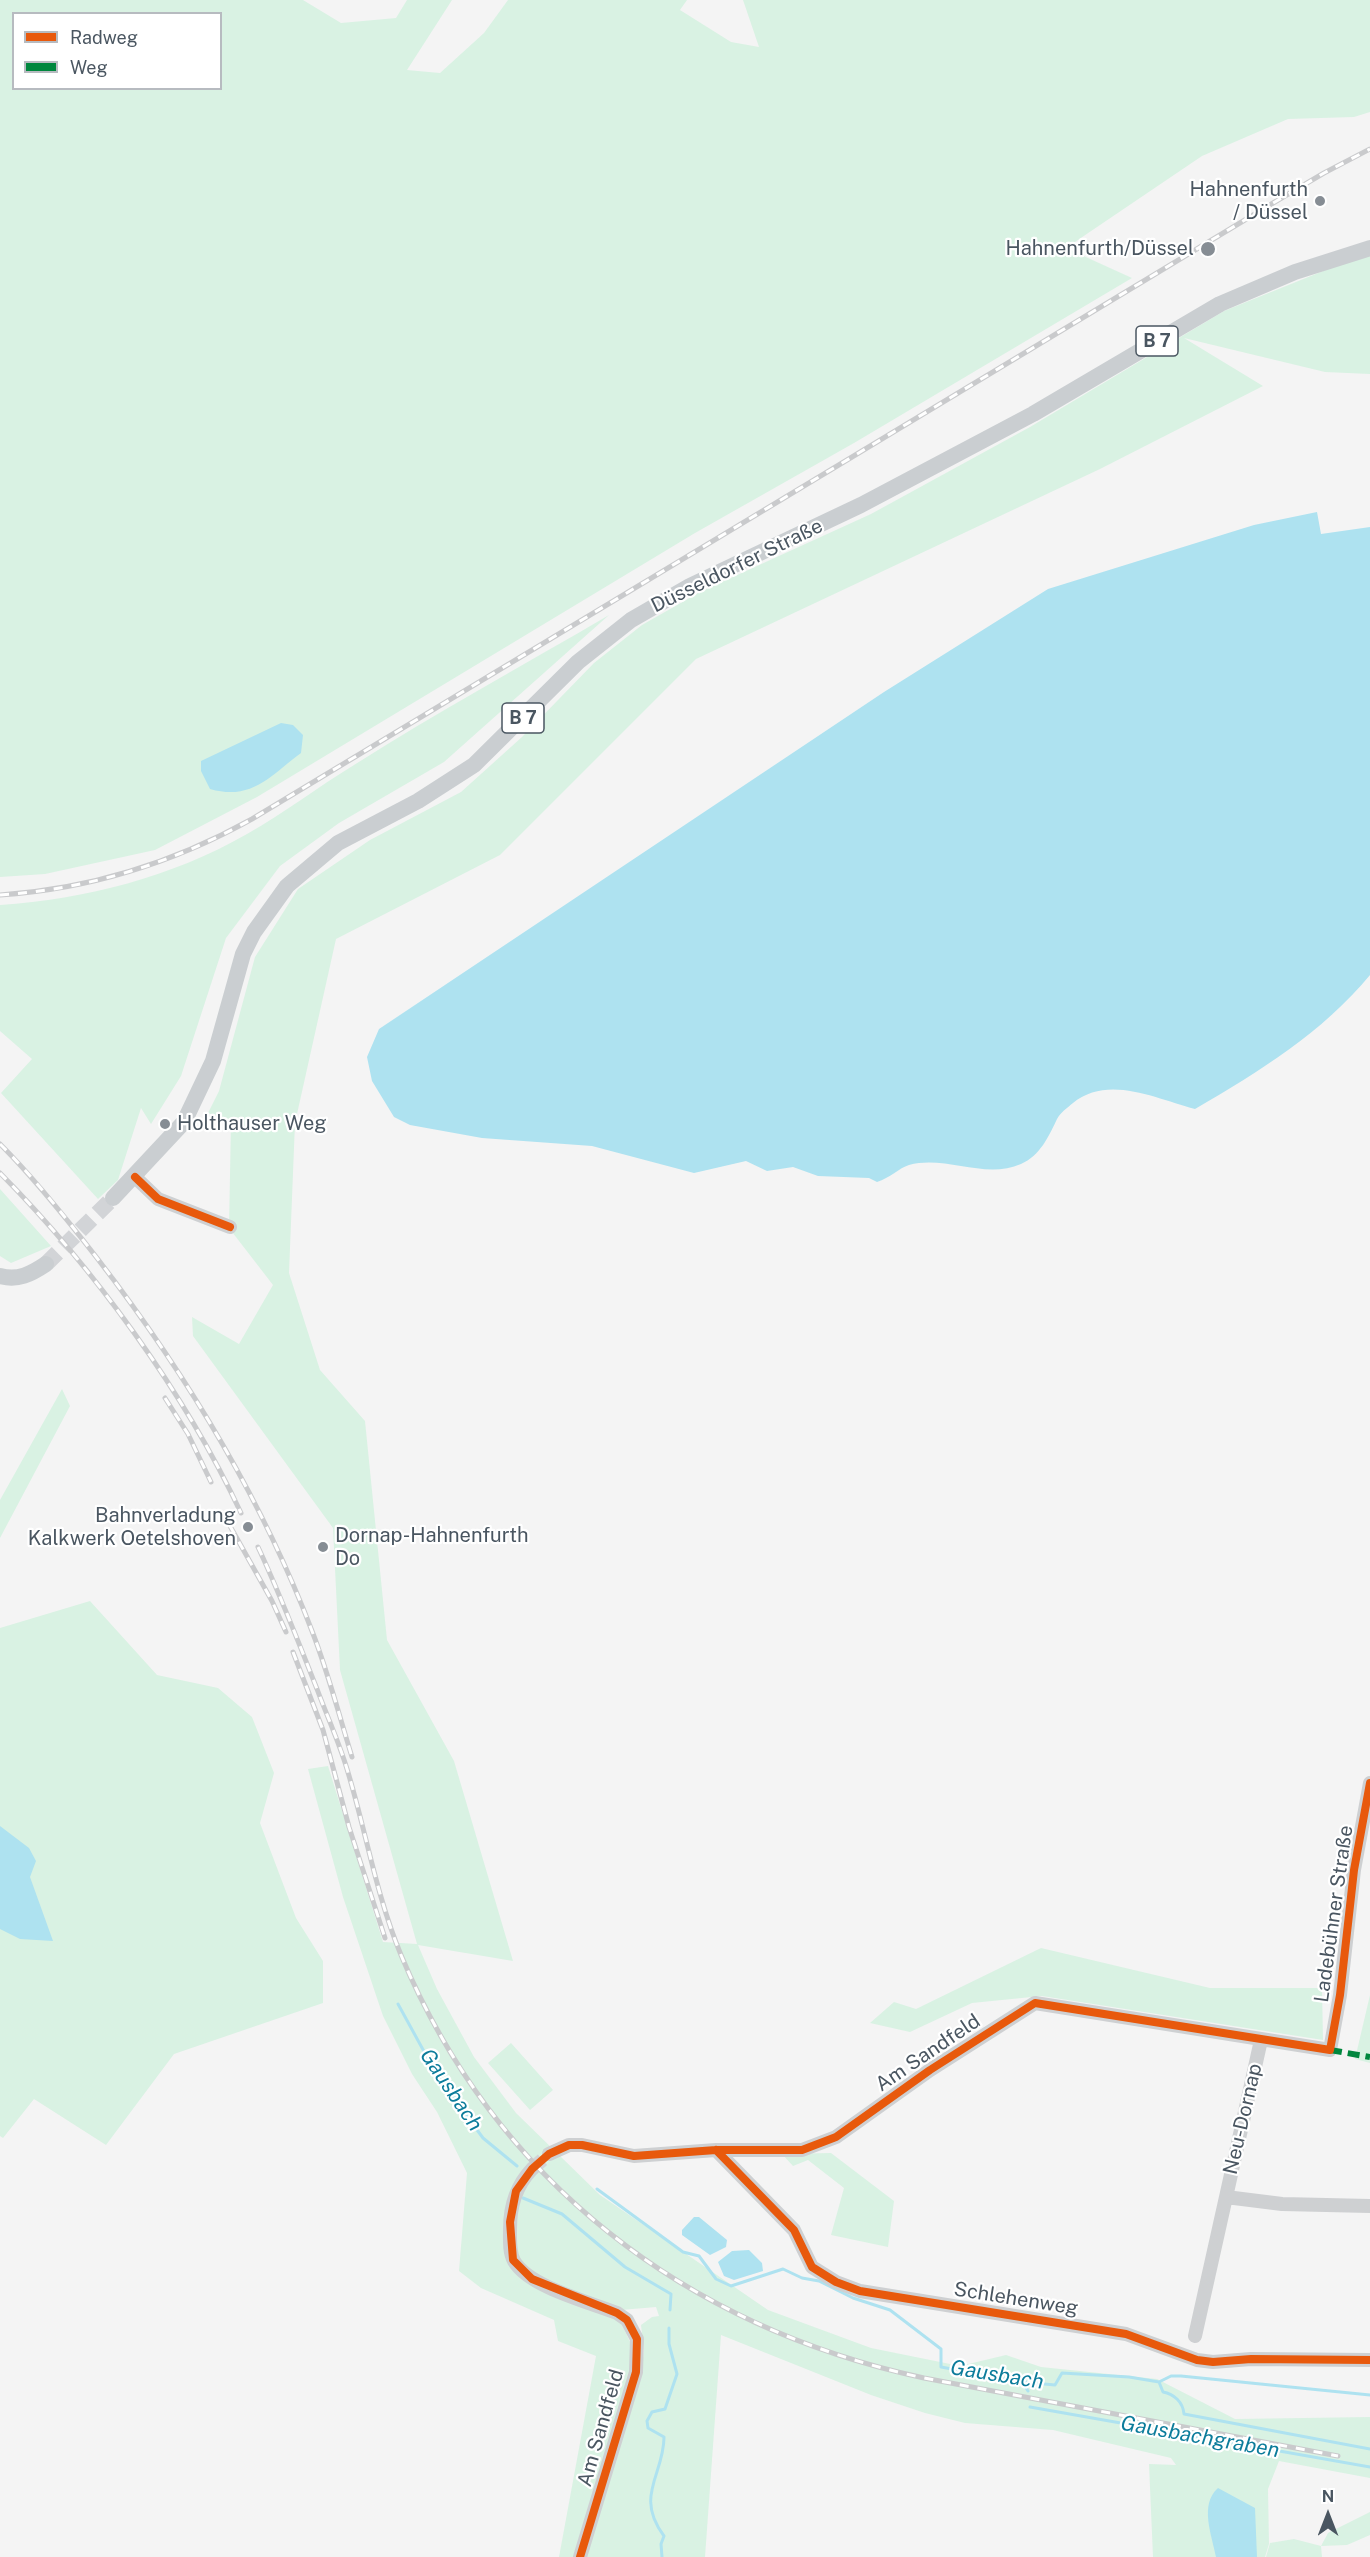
<!DOCTYPE html>
<html>
<head>
<meta charset="utf-8">
<style>
  body { margin:0 }
  #map { position:relative; width:1370px; height:2557px; overflow:hidden; background:#f4f4f4; font-family:"Public Sans",sans-serif }
  canvas { display:block }
  .legend { position:absolute; left:12px; top:12px; width:210px; height:78px; box-sizing:border-box; background:#fff; border:2px solid #b7bbc0; margin:0; padding:8px 10px; list-style:none; font-size:18px; color:#4a5661 }
  .legend li { display:flex; align-items:center; gap:12px; height:30px }
  .legend b { width:30px; border:2px solid #b7bbc0 }
  .north { position:absolute; left:1298px; top:2485px; width:60px; height:60px; -webkit-text-stroke:4px #fff; paint-order:stroke; rotate:0deg; font-size:16px; font-weight:700; line-height:24px; text-align:center; color:#4a5661 }
  .north::after { content:''; display:block; margin:auto; width:21px; height:27px; background:#4a5661; clip-path:polygon(50% 0,100% 100%,50% 72%,0 100%) }
</style>
</head>
<body>
<div id="map">
<canvas width="1370" height="2557"></canvas>
<ul class="legend">
<li><b style="height:8px;background:#e8590c"></b>Radweg</li>
<li><b style="height:8px;background:#00873e"></b>Weg</li>
</ul>
<div class="north">N</div>
</div>
<script>
const context = document.querySelector('canvas').getContext('2d');
context.lineJoin = 'round';
function paint(path, color) { context.fillStyle = color; context.fill(path, 'evenodd'); }
function trace(path, color, width, dash) { context.strokeStyle = color; context.lineWidth = width; context.lineCap = dash ? 'butt' : 'round'; context.setLineDash(dash || []); context.stroke(path); }
function label(font, color, halo, rows, align = 'center') {
  context.font = font + ' "Public Sans",sans-serif'; context.lineWidth = 4.5; context.setLineDash([]); context.textBaseline = 'middle'; context.strokeStyle = halo; context.fillStyle = color; for (const [text, x, y, turn = 0] of rows) {
    context.save(); context.translate(x, y); context.rotate((+turn || 0) * Math.PI / 180); context.textAlign = isNaN(turn) ? turn : align; if (halo) context.strokeText(text, 0, 0); context.fillText(text, 0, 0); context.restore();
  }
}
paint(new Path2D(`
  M 0,0 L 303,0 L 341,23 L 396,18 L 407,0 L 452,0 L 407,70 L 440,73 L 484,33 L 508,0 L 687,0 L 680,10 L 731,42 L 759,47 L 743,0 L 1370,0 L 1370,112 L 1354,117 L 1288,119 L 1202,156 L 1066,248 L 1132,278 L 854,443 L 695,533 L 257,797 L 155,850 L 45,874 L 0,877 ZM 14,14 L 220,14 L 220,88 L 14,88 Z
  M 1370,256 L 1370,374 L 1325,372 L 1184,338 L 1263,386 L 1100,469 L 696,659 L 500,855 L 336,939 L 295,1123 L 289,1273 L 320,1370 L 365,1421 L 387,1640 L 454,1761 L 513,1961 L 418,1945 L 437,1989 L 474,2057 L 516,2113 L 600,2195 L 768,2310 L 871,2348 L 960,2366 L 1006,2355 L 1041,2367 L 1157,2379 L 1235,2419 L 1370,2417 L 1370,2478 L 1279,2461 L 1268,2489 L 1269,2544 L 1265,2557 L 1153,2557 L 1149,2464 L 1176,2465 L 1171,2458 L 1053,2430 L 965,2423 L 925,2413 L 871,2395 L 721,2335 L 705,2557 L 583,2557 L 642,2364 L 644,2351 L 641,2325 L 652,2317 L 659,2316 L 656,2307 L 621,2310 L 557,2286 L 506,2258 L 621,2323 L 634,2350 L 633,2368 L 573,2557 L 559,2557 L 596,2356 L 558,2341 L 554,2320 L 481,2288 L 459,2271 L 467,2173 L 437,2112 L 412,2074 L 383,2016 L 343,1897 L 308,1769 L 328,1766 L 383,1942 L 417,1944 L 340,1670 L 333,1528 L 193,1336 L 192,1317 L 239,1344 L 273,1285 L 229,1228 L 231,1122 L 208,1113 L 219,1091 L 255,957 L 298,889 L 370,840 L 461,792 L 522,737 L 594,663 L 642,625 L 700,592 L 871,514 L 1030,427 L 1224,311 L 1353,259 Z
  M 609,615 L 444,762 L 339,823 L 280,866 L 226,938 L 181,1076 L 151,1124 L 141,1108 L 118,1180 L 98,1199 L 1,1093 L 32,1059 L 0,1031 L 0,905 C 86,899 172,877 247,834 C 284,813 318,787 354,765 C 437,712 524,665 609,615 Z
  M 0,1189 L 51,1246 L 11,1263 L 0,1256 Z
  M 62,1389 L 70,1406 L 0,1538 L 0,1500 Z
  M 90,1601 L 157,1675 L 218,1688 L 252,1717 L 274,1773 L 260,1823 L 296,1918 L 323,1961 L 323,2003 L 174,2054 L 106,2145 L 34,2099 L 3,2138 L 0,2136 L 0,1628 Z
  M 1041,1948 L 1210,1988 L 1322,1988 L 1323,2040 L 1042,1996 L 972,2003 L 910,2032 L 870,2023 L 894,2002 L 916,2009 Z
  M 1370,1995 L 1370,2063 L 1355,2059 Z
  M 511,2043 L 553,2090 L 530,2110 L 488,2063 Z
  M 831,2153 L 894,2201 L 888,2247 L 831,2235 L 844,2188 L 808,2160 L 793,2166 L 782,2154 Z
  M 1370,2512 L 1370,2535 L 1347,2545 L 1321,2546 L 1328,2533 Z
  M 1294,2539 L 1321,2546 L 1322,2557 L 1266,2557 L 1270,2543 Z`), '#d9f2e3');
paint(new Path2D(`
  M 1317,512 L 1321,534 L 1370,527 L 1370,975 C 1323,1032 1259,1072 1195,1109 C 1157,1099 1108,1074 1073,1103 C 1067,1108 1061,1112 1057,1119 C 1049,1136 1040,1156 1021,1164 C 985,1180 946,1155 909,1165 C 899,1168 890,1178 877,1182 L 869,1178 L 818,1176 L 793,1167 L 767,1171 L 746,1161 L 694,1173 L 592,1146 L 482,1138 L 410,1125 L 394,1117 L 372,1081 L 367,1057 L 379,1029 L 884,692 L 1048,589 L 1254,525 Z
  M 281,723 L 293,725 L 303,735 L 301,753 C 270,776 252,801 210,789 L 201,771 L 201,761 Z
  M 0,1826 L 29,1848 L 36,1861 L 30,1877 L 53,1941 L 20,1939 L 0,1929 Z
  M 694,2217 L 699,2217 L 727,2240 L 726,2247 L 710,2255 L 682,2235 L 682,2230 Z
  M 749,2250 L 762,2263 L 763,2271 L 734,2280 L 724,2276 L 718,2262 L 732,2251 Z
  M 1218,2488 L 1255,2508 L 1257,2557 L 1216,2557 C 1212,2535 1199,2505 1218,2488 Z`), '#aee2f0');
trace(new Path2D(`
  M 398,2004 L 438,2077 L 483,2138 L 517,2166
  M 597,2189 L 683,2252 L 699,2256 L 716,2279 L 731,2286 L 783,2269 L 802,2278 L 819,2281 L 853,2298 L 890,2310 L 941,2349 L 941,2367 L 1023,2382 L 1055,2385 L 1062,2373 L 1129,2377 L 1159,2382 L 1163,2392 C 1174,2394 1183,2402 1184,2414 L 1370,2449
  M 523,2198 L 562,2214 L 625,2267 L 671,2294 L 670,2310
  M 1159,2382 L 1171,2376 L 1181,2376 L 1370,2395
  M 1023,2383 L 1028,2391
  M 1030,2407 L 1370,2467
  M 662,2557 L 661,2544 L 664,2536 C 634,2496 664,2475 664,2437 L 648,2428 L 647,2421 L 652,2412 L 665,2409 L 677,2374 L 669,2344 L 669,2328`), '#aee2f0', 3);
trace(new Path2D(`
  M 532,2169 L 549,2154`), '#d2d4d7', 14, [14, 7]);
trace(new Path2D(`
  M 46,1264 L 113,1198`), '#d2d4d7', 16, [16, 8]);
trace(new Path2D(`
  M 135,1177 L 158,1199 L 230,1227
  M 716,2150 L 794,2230 L 812,2267 L 836,2282 L 860,2291 L 1126,2334 L 1197,2360 L 1213,2362 L 1251,2359 L 1370,2360
  M 549,2154 L 569,2145 L 582,2145 L 634,2156 L 716,2150 L 802,2150 L 836,2137 L 930,2070 L 1035,2003 L 1330,2050 L 1340,1995 L 1354,1870 L 1370,1783
  M 532,2169 C 516,2186 510,2205 510,2229 C 510,2239 509,2252 514,2261 C 529,2287 589,2302 617,2313 L 627,2320 L 637,2339 L 636,2372 L 580,2557
  M 1226,2197 L 1282,2204 L 1370,2206
  M 1195,2336 L 1261,2040`), '#ced0d2', 14);
trace(new Path2D(`
  M 113,1198 L 184,1122 L 213,1061 L 243,954 L 254,932 L 287,886 L 338,843 L 418,801 L 474,765 L 578,662 L 631,620 L 690,586 L 861,505 L 1033,414 L 1220,304 L 1295,272 L 1370,248
  M 0,1276 C 18,1281 31,1274 46,1264`), '#caced1', 16);
const rail = new Path2D(`
  M 0,895 C 90,889 173,863 252,819 L 1268,206 L 1324,173 L 1370,149
  M 0,1144 C 35,1179 66,1218 97,1258 C 184,1371 261,1497 312,1631 C 328,1672 339,1715 352,1757
  M 0,1173 C 93,1267 185,1393 241,1513
  M 165,1398 L 188,1434 L 211,1482
  M 230,1526 L 272,1601 L 286,1632
  M 258,1547 C 280,1594 298,1641 317,1689 C 327,1716 339,1742 347,1769 C 366,1831 376,1895 401,1955 C 496,2182 686,2327 924,2378 L 1338,2456
  M 293,1652 L 323,1730 L 349,1827 L 385,1938`);
trace(rail, '#c9cacc', 5);
trace(rail, '#fff', 3, [9]);
trace(new Path2D(`
  M 1330,2050 L 1370,2057`), '#00873e', 6, [12, 6]);
trace(new Path2D(`
  M 135,1177 L 158,1199 L 230,1227
  M 716,2150 L 794,2230 L 812,2267 L 836,2282 L 860,2291 L 1126,2334 L 1197,2360 L 1213,2362 L 1251,2359 L 1370,2360
  M 580,2557 L 636,2372 L 637,2339 L 627,2320 L 617,2313 L 532,2279 L 513,2260 L 510,2222 L 516,2191 L 532,2169 L 549,2154 L 569,2145 L 582,2145 L 634,2156 L 716,2150 L 802,2150 L 836,2137 L 930,2070 L 1035,2003 L 1330,2050 L 1340,1995 L 1354,1870 L 1370,1783`), '#e8590c', 8);
for (const [x, y, r, color] of [
  [1320,201,6,"#868d94"],
  [1208,249,8,"#868d94"],
  [165,1124,6,"#868d94"],
  [248,1527,6,"#868d94"],
  [323,1547,6,"#868d94"]
]) { const dot = new Path2D(); dot.arc(x, y, r, 0, 2 * Math.PI); context.fillStyle = color; context.fill(dot); trace(dot, '#fff', 2); }
for (const [x, y, w] of [
  [1157,341,42],
  [523,718,42]
]) { const box = new Path2D(); box.roundRect(x - w / 2, y - 15, w, 30, 4.5); context.fillStyle = '#fff'; context.fill(box); trace(box, '#4a5661', 1.5); }
label('bold 18px', '#4a5661', null, [
  ["B 7",1157,341],
  ["B 7",523,718]
]);
label('20px', '#4a5661', '#fff', [
  ["Hahnenfurth",1308,190],
  ["/ Düssel",1308,213],
  ["Hahnenfurth/Düssel",1194,249],
  ["Holthauser Weg",177,1124,"left"],
  ["Bahnverladung",236,1516],
  ["Kalkwerk Oetelshoven",236,1539],
  ["Dornap-Hahnenfurth",335,1536,"left"],
  ["Do",335,1559,"left"]
], 'right');
label('20px', '#4a5661', '#fff', [
  ["Düsseldorfer Straße",737,566,-26],
  ["Ladebühner Straße",1334,1914,-82],
  ["Am Sandfeld",928,2053,-34],
  ["Neu-Dornap",1243,2119,-77],
  ["Schlehenweg",1016,2299,9],
  ["Am Sandfeld",601,2428,-74]
]);
label('italic 21px', '#0c7c9b', '#fff', [
  ["Gausbach",451,2090,56],
  ["Gausbach",997,2375,9],
  ["Gausbachgraben",1200,2437,10]
]);
</script>
</body>
</html>
